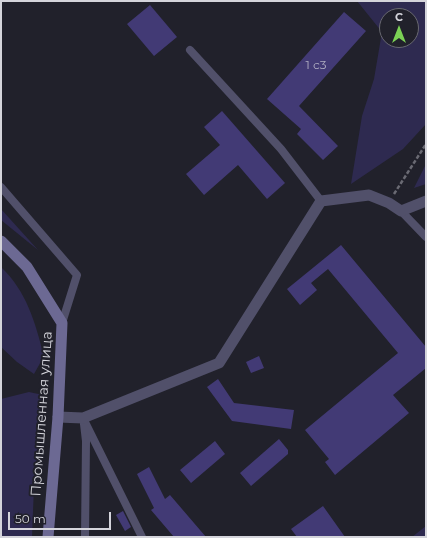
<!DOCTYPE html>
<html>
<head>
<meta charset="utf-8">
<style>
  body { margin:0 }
  #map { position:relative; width:427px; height:538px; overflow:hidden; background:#21212b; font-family:Montserrat,sans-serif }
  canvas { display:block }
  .frame { position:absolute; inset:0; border:2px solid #d4d4db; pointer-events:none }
  .north { position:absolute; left:379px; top:8px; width:40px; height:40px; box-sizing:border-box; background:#21212b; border:1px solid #696971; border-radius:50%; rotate:0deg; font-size:11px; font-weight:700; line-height:16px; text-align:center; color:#d4d4db }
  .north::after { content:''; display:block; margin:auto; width:14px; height:18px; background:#7bd155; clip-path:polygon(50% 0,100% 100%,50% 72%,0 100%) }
  .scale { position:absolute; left:8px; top:512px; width:103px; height:18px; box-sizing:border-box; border:2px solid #d4d4db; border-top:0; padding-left:5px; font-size:12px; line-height:14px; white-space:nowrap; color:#d4d4db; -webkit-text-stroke:3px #21212b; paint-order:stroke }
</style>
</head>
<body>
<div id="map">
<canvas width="427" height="538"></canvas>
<div class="frame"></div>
<div class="north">С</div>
<div class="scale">50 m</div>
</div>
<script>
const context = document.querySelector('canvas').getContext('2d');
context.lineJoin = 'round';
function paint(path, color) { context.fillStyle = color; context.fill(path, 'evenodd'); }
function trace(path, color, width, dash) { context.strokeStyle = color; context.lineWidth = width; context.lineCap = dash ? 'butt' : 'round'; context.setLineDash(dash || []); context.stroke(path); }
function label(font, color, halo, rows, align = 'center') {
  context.font = font + ' Montserrat,sans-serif'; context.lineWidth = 4; context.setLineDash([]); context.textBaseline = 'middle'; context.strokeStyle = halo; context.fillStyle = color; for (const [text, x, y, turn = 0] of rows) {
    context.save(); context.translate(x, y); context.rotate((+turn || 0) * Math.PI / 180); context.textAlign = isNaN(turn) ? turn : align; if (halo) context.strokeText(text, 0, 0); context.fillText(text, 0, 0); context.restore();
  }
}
paint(new Path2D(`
  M 357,1 L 426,1 L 426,124 L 403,149 L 351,184 L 362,116 L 374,79 L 382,32 ZM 387,16 L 411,16 L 411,40 L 387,40 Z
  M 426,164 L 426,184 L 414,188 Z
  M 1,209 L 38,250 L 1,220 Z
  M 1,267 C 27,292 35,322 44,356 L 34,374 L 17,362 L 1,347 Z
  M 29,392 L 43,395 L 42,442 L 34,486 L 32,537 L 1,537 L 1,399 Z
  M 426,526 L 426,537 L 412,537 Z`), '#2e2a50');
paint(new Path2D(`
  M 150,5 L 177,37 L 154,56 L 127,24 Z
  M 344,12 L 366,31 L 299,106 L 338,146 L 323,160 L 297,134 L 301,129 L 267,99 Z
  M 222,111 L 285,183 L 267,199 L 238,165 L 204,195 L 186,174 L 220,145 L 204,127 Z
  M 341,245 L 426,347 L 426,368 L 393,395 L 409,413 L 335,475 L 325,462 L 329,459 L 305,430 L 398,353 L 328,269 L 311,283 L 317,290 L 300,305 L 287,289 Z
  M 259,356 L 264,368 L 251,373 L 246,362 Z
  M 218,379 L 234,403 L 294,410 L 291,429 L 232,421 L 207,387 Z
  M 279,439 L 288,450 L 288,454 L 251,486 L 240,473 Z
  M 215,441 L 225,454 L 191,483 L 180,470 Z
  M 149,467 L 165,499 L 170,495 L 206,537 L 174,537 L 151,510 L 154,508 L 137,474 Z
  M 323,506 L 345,537 L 297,537 L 291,529 Z
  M 123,511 L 131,527 L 125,531 L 116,515 Z`), '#423a75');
trace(new Path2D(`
  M 394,194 L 426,144`), '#6a6a73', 2.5, [4, 2]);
trace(new Path2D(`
  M 190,50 L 281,149 L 321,201
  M 1,187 L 77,275 L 62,323
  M 401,211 L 426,237
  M 83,418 L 142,537
  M 84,424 L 86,441 L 85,537`), '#51506a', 8);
trace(new Path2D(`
  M 58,417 L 83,418 L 219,363 L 321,201 L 369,195 L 389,203 L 401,211 L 426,201`), '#51506a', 11);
trace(new Path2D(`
  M 1,241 L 27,267 L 62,323 L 58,417 L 48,537`), '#6c6993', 11);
label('12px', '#b0aec2', null, [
  ["1 с3",316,65]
]);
label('14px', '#d4d4db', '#21212b', [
  ["Промышленная улица",42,414,-86]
]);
</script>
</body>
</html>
